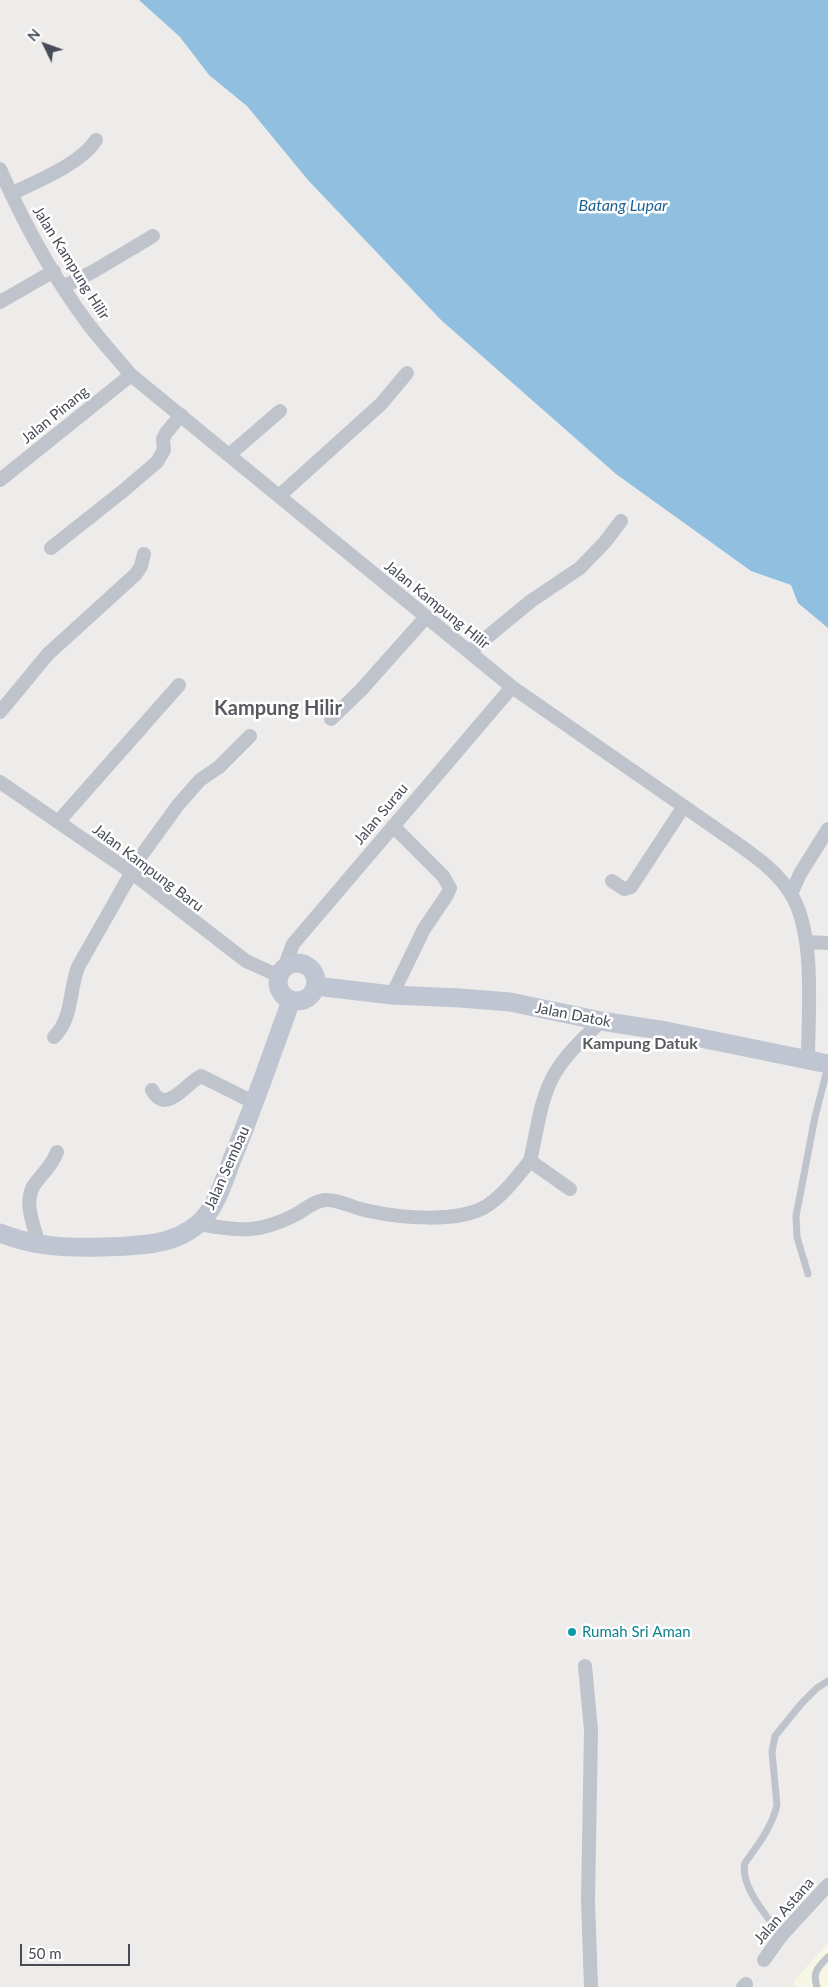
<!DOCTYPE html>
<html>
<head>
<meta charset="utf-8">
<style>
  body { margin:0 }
  #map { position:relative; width:828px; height:1987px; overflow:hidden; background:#eeeceb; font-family:Lato,sans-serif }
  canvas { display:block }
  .north { position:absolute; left:20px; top:20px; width:50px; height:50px; -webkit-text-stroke:4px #fff; paint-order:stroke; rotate:312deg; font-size:14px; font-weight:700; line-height:20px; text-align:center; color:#464b56 }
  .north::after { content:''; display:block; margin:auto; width:18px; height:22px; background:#464b56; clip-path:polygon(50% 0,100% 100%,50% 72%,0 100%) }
  .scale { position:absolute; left:20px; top:1944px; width:110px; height:22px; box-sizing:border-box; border:2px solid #464b56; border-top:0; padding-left:6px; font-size:15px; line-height:18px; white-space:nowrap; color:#464b56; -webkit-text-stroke:4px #fff; paint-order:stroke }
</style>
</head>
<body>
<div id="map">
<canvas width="828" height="1987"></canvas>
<div class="north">N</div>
<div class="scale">50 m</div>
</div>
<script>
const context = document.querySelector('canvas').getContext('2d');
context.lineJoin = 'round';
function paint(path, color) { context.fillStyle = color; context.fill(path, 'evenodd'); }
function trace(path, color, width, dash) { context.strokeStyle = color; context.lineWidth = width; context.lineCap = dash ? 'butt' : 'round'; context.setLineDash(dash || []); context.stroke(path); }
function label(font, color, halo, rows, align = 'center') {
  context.font = font + ' Lato,sans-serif'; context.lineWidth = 5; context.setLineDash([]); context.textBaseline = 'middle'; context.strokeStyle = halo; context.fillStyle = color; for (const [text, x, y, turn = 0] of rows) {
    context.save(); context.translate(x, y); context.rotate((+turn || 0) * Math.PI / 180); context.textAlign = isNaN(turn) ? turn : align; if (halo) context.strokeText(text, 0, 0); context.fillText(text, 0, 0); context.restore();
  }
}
paint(new Path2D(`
  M 828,1943 L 828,1987 L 796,1987 L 793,1982 Z`), '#f8f6e5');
paint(new Path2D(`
  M 139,0 L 828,0 L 828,628 L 798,603 L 791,585 L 751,571 L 616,474 L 441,320 L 308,180 L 247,106 L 209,75 L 180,37 Z`), '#90bfdf');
trace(new Path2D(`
  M 808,1274 L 797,1237 L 796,1216 L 815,1117 L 828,1066
  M 781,1936 C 769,1918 739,1886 745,1863 C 758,1845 772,1827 777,1805 L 772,1752 L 775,1736 L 801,1704 L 817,1688 L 828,1681
  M 817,1987 C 812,1972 818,1967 828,1957`), '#bec3cc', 7);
trace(new Path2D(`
  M 0,169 C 24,224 53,277 89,325 C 102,342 117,358 131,375 L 512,687 L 735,842 C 756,857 778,872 791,894 C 816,935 808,1012 808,1060
  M 11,194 C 37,181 81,164 96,140
  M 63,287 L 94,271 L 153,236
  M 0,302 L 54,271
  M 229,455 L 280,411
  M 0,480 L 131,375
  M 279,496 L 381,404 L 407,373
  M 51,548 L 123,491 L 157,462 L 164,450 L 163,439 L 166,433 L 181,415
  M 469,652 L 531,601 L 580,568 L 605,542 L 621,521
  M 0,712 L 48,654 L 136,574 L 141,566 L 144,554
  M 331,719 L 361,690 L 426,617
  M 0,782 L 131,872 L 246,961 L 279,976
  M 58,822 L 179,685
  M 612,881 L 624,889 L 631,887 L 684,806
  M 791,894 L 800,874 L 828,829
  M 807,942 L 828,943
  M 284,968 L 293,944 L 512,687
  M 392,995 L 424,929 L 447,895 L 450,888 L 443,876 L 393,826
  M 54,1037 C 73,1018 69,991 78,967 L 141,856 L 178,805 L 200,780 L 219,767 L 250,736
  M 152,1090 C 166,1116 186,1083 201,1076 L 255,1103
  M 570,1189 L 530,1161 C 537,1132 540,1098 555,1073 C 567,1053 585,1037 601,1021
  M 199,1224 C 239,1231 258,1234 295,1215 C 305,1210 313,1201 325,1200 C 339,1199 355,1209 369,1211 C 401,1218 456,1223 485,1207 C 503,1196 516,1178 530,1161
  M 39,1245 C 34,1225 21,1199 37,1181 C 45,1171 52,1165 57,1152
  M 585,1666 L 591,1730 L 588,1901 L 591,1987
  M 764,1960 L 781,1936 L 828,1885
  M 743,1987 L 746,1984`), '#bec3cc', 14);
trace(new Path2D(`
  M278 982a19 19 0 1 1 38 0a19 19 0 1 1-38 0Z
  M 315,986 L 392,995 L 460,998 L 510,1002 L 601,1021 L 666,1031 L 828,1064
  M 0,1233 C 35,1247 67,1248 104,1247 C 136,1246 173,1246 198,1224 C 217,1208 224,1179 233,1157 C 254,1106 272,1053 291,1001`), '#c0c5d2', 19);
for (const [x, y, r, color] of [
  [572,1632,5,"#0f9aa8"]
]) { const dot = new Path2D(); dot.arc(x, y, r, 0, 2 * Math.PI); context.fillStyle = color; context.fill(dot); trace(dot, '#fff', 2); }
label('15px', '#464b56', '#fff', [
  ["Jalan Kampung Hilir",71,263,58],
  ["Jalan Pinang",55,415,-39],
  ["Jalan Kampung Hilir",437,605,39],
  ["Jalan Surau",381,814,-50],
  ["Jalan Kampung Baru",148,868,37],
  ["Jalan Datok",573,1015,11],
  ["Jalan Sembau",227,1168,-66],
  ["Jalan Astana",784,1911,-49]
]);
label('15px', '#0d838f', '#fff', [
  ["Rumah Sri Aman",582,1632]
], 'left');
label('italic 16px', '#1d6292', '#fff', [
  ["Batang Lupar",623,206]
]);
label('bold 16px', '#595a5f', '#fff', [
  ["Kampung Datuk",640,1044]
]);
label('bold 20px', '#595a5f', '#fff', [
  ["Kampung Hilir",278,709]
]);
</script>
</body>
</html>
